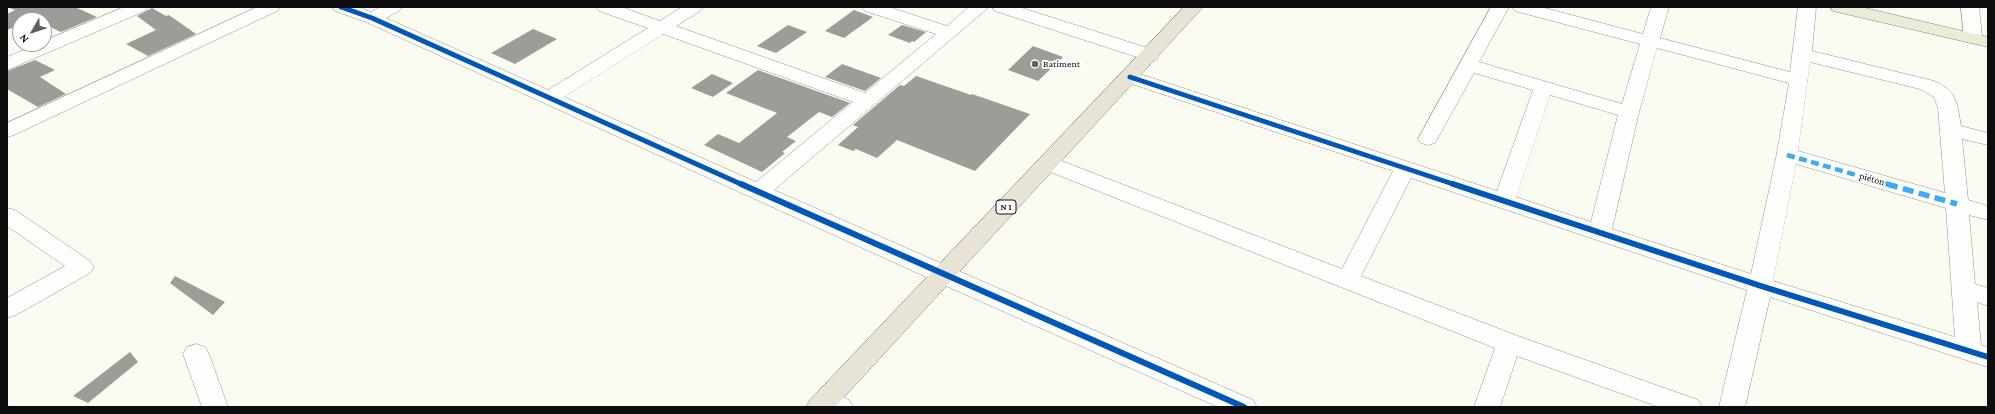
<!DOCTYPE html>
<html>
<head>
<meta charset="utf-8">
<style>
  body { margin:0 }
  #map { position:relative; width:1995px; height:414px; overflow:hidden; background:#fafbf1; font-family:"Crimson Pro",serif }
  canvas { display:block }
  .frame { position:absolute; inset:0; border:8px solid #0d0d0d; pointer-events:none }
  .north { position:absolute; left:12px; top:12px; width:40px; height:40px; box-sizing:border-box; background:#fff; border:1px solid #9e9e9e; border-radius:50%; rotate:231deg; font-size:11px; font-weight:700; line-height:16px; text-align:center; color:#0d0d0d }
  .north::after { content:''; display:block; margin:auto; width:14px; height:18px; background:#60605d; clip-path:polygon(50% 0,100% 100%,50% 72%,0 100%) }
</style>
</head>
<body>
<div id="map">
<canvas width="1995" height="414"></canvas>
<div class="frame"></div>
<div class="north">N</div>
</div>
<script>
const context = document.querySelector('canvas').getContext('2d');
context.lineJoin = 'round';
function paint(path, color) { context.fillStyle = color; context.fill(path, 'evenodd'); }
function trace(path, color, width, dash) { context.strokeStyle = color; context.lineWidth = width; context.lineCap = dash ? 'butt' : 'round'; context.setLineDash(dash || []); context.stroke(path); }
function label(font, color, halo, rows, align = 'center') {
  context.font = font + ' "Crimson Pro",serif'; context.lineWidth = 4; context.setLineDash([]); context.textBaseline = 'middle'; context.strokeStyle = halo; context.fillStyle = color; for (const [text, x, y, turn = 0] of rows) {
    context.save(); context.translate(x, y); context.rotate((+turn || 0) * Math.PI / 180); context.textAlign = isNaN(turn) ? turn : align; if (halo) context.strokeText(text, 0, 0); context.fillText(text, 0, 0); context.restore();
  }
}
paint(new Path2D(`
  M 7,7 L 75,7 L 97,17 L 61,32 L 44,24 L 44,20 L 33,19 L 20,20 L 20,25 L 7,30 L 7,14 L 15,10 Z
  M 152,8 L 166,16 L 169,15 L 196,34 L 148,56 L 126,44 L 156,30 L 137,16 Z
  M 854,10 L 873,17 L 844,38 L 825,31 Z
  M 788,25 L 807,32 L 776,53 L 757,46 Z
  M 902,25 L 926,32 L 914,42 L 912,41 L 910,43 L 888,35 Z
  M 533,29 L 557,39 L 515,64 L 491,53 Z
  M 1033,46 L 1063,57 L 1038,81 L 1008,70 Z
  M 35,60 L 55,70 L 40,77 L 66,94 L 38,107 L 7,89 L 7,71 Z
  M 842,64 L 881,78 L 865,91 L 825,77 Z
  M 758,70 L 850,103 L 832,117 L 819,112 L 787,137 L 796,141 L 782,152 L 785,153 L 762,172 L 704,145 L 718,134 L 739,143 L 777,113 L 726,93 Z
  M 712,74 L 733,83 L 713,97 L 691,88 Z
  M 916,76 L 971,95 L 972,94 L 1030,114 L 975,171 L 897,140 L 877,158 L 856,149 L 853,151 L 838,145 L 858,127 L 853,125 L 900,85 L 904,86 Z
  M 175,276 L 225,302 L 213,315 L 170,283 Z
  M 130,352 L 138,362 L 88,403 L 73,396 Z`), '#9d9c97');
const minor = new Path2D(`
  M 124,7 L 148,7 L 145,11 L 7,70 L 7,57 L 38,44 L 44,44 L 44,41 Z
  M 257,7 L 280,7 L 277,11 L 14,135 L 7,137 L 7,123 Z
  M 332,7 L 358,7 L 371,12 L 380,7 L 402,7 L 399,11 L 386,18 L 548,90 L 648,28 L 599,11 L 596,7 L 622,7 L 660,21 L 682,7 L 703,7 L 700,11 L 676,26 L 865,93 L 936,34 L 865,11 L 862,7 L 889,7 L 947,26 L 969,7 L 989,7 L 774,190 L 1253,400 L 1257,407 L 1218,407 L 935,281 L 366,22 L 335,11 ZM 663,34 L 853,102 L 756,182 L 564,97 Z
  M 992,7 L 1019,7 L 1157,51 L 1159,55 L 1157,59 L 1150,61 L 1143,59 L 995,11 Z
  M 1491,7 L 1509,7 L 1479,62 L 1622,104 L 1640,44 L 1515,11 L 1512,7 L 1541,7 L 1643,34 L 1651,7 L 1669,7 L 1660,38 L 1790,72 L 1798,7 L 1816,7 L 1812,51 L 1934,81 C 1957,91 1957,103 1961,126 L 1988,133 L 1988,145 L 1962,139 L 1968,200 L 1988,206 L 1988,220 L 1969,215 L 1975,284 L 1988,288 L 1988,306 L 1977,302 L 1981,345 L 1988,347 L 1988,367 L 1770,297 L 1745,407 L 1719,407 L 1747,290 L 1411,178 L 1361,276 L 1518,336 L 1698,400 L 1702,407 L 1659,407 L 1517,356 L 1500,407 L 1474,407 L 1495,348 L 1040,168 L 1037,163 L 1040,158 L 1047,156 L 1054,158 L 1342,269 L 1393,171 L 1123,81 L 1120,77 L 1123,73 L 1130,71 L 1137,73 L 1497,191 L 1533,90 L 1474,73 L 1435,143 L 1428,145 L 1421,143 L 1418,139 ZM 1657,48 L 1789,83 L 1776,158 L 1751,274 L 1612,229 L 1639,112 ZM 1810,62 L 1920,89 L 1934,97 L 1938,108 L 1945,193 L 1798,151 ZM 1550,95 L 1618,115 L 1591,222 L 1516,197 ZM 1796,164 L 1946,208 L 1955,337 L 1773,281 Z
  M 1961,7 L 1979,7 L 1982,38 L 1979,42 L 1973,43 L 1967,42 L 1964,38 Z
  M 7,208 L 15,210 L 90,261 L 94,267 L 90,273 L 16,315 L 7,318 L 7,298 L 65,266 L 7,226 Z
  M 196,344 L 205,347 L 209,354 L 228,407 L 202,407 L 183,354 L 187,347 Z
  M 826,390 L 849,400 L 853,407 L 816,407 L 813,400 L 817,393 Z`);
const major = new Path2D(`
  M 1830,7 L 1861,7 L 1988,37 L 1988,47 L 1833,11 Z`);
const highway = new Path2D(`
  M 1184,7 L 1203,7 L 835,407 L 806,407 L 810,400 Z`);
trace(minor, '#949490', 1);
trace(major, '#81817d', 1);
trace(highway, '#81817d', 1);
paint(minor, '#fefefd');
paint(major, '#ecebd8');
paint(highway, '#e9e3d5');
trace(new Path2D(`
  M 1787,155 L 1891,185`), '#3fa9f5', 4.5, [8, 4.5]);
trace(new Path2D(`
  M 1887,184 L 1957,204`), '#3fa9f5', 5.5, [11, 5.5]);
trace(new Path2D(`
  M 341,7 L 372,18 L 743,185
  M 1130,77 L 1456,185`), '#0057b8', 5);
trace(new Path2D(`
  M 741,184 L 1244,407
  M 1453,184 L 1761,286 L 1988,357`), '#0057b8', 6);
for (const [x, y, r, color] of [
  [1035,64,4,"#60605d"]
]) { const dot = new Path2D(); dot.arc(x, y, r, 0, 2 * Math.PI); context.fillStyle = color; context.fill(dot); trace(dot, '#fff', 1.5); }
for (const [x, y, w] of [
  [1006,207,20]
]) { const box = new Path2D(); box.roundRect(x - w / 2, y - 7, w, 14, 3); context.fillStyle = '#fff'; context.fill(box); trace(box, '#0d0d0d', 1); }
label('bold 9px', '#0d0d0d', null, [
  ["N 1",1006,207]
]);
label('10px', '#0d0d0d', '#fff', [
  ["Batiment",1043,64]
], 'left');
label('10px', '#0d0d0d', '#fff', [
  ["piéton",1872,179,16]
]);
</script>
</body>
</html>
